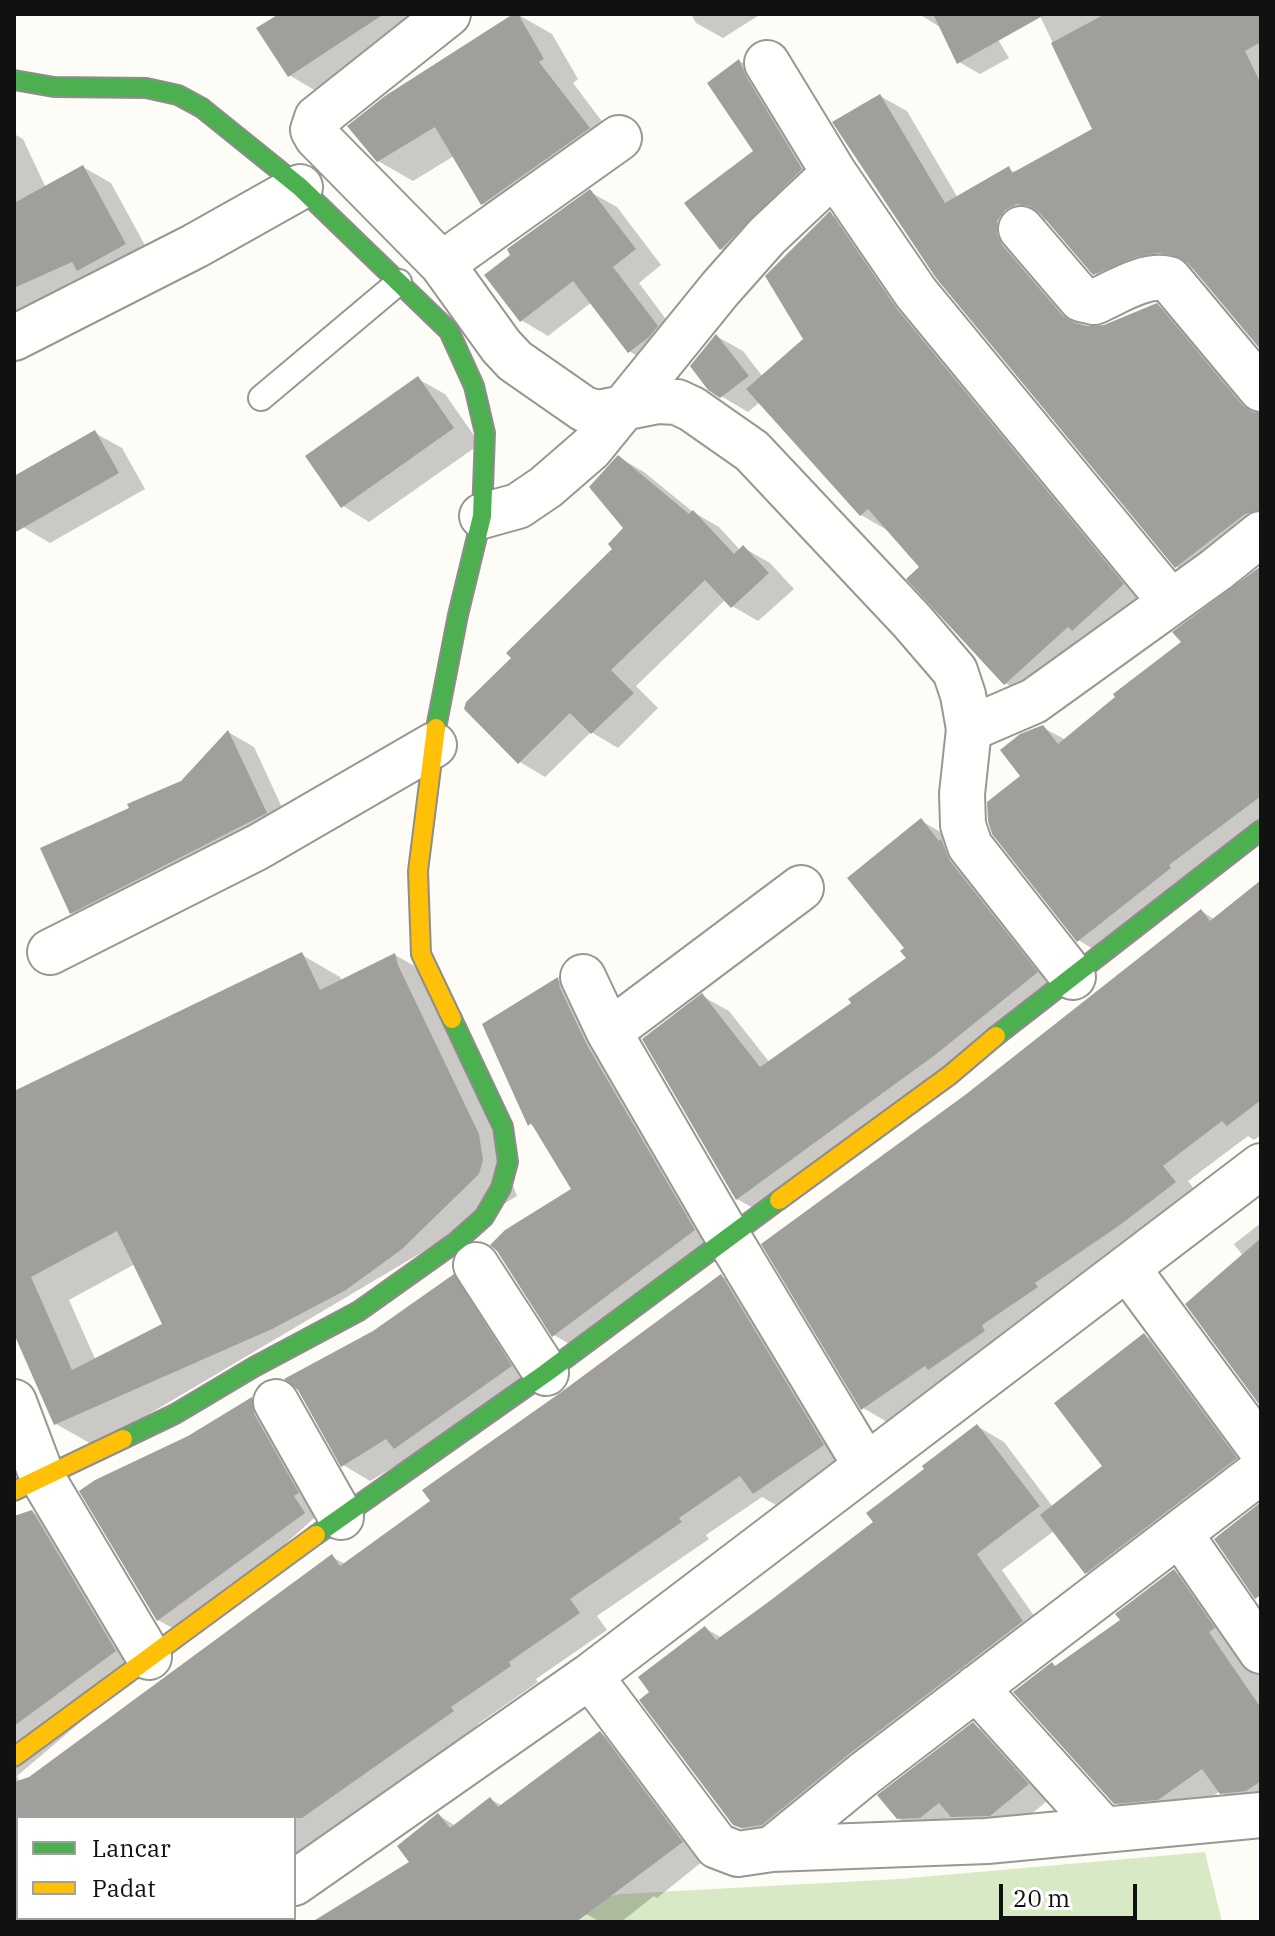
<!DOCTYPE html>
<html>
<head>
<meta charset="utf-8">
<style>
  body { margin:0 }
  #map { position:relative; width:1275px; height:1936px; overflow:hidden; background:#fdfcf7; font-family:"IBM Plex Serif",serif }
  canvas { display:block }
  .frame { position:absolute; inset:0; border:16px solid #111; pointer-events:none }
  .legend { position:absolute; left:16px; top:1816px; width:280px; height:104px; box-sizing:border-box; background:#fff; border:2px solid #a0a0a0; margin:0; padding:10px 14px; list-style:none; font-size:24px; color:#111 }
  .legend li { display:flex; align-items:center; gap:16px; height:40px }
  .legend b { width:40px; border:2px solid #a0a0a0 }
  .scale { position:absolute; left:999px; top:1884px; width:138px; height:36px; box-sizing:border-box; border:4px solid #111; border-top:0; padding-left:10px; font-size:24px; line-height:28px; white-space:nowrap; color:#111; -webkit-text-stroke:6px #fff; paint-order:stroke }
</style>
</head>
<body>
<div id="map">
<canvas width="1275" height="1936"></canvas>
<div class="frame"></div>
<ul class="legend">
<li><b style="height:10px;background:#4caf50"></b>Lancar</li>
<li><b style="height:10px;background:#ffc107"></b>Padat</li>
</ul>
<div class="scale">20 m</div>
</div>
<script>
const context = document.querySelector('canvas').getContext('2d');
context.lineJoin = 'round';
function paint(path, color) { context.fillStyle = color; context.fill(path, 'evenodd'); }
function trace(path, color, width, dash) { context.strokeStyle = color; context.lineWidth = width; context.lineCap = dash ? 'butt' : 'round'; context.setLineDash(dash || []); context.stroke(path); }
paint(new Path2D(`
  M 1205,1852 L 1222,1922 L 470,1922 L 621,1894 L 899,1879 Z`), '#d8eac5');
paint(new Path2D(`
  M 282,14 L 457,14 L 328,98 L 289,75 Z
  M 517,14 L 552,34 L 578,79 L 573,83 L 623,149 L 518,224 L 483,204 L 454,156 L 413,181 L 378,161 Z
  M 691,14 L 761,14 L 723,38 L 696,23 Z
  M 919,14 L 983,14 L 1009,58 L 980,74 L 959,62 L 943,29 Z
  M 1039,14 L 1261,14 L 1261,347 L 1195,269 L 1176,268 L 1122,289 L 1094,273 L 1048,219 L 1031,226 L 1029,263 L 1084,328 L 1104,327 L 1156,305 L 1184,321 L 1261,413 L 1261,538 L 1204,582 L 1177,567 L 938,277 L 880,96 L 907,111 L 958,198 L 1009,169 L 1016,173 L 1094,129 Z
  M 739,61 L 766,76 L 828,185 L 748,264 L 721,249 L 756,151 Z
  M 14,134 L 23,139 L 46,188 L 83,167 L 111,183 L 153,260 L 14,318 Z
  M 590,192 L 617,207 L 661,265 L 639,283 L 683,342 L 656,367 L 629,351 L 592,302 L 548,336 L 521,320 Z
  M 830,214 L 856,229 L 1148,600 L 1031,698 L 1005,683 L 922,567 L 887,530 L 861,515 L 760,402 L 748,412 L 721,396 L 716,336 L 743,351 L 763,377 L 805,339 Z
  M 418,379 L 445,394 L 480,444 L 369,522 L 343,506 Z
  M 95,433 L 122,448 L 145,489 L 50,543 L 23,527 L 14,511 L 14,478 Z
  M 618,457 L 644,472 L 693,512 L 719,527 L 741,551 L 744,548 L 770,563 L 794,589 L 758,621 L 732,606 L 726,599 L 636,686 L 658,708 L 618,748 L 591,732 L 545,777 L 520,762 L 514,658 L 615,549 L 626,528 Z
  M 1261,568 L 1261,831 L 1105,956 L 1078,940 L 1023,776 L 1042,727 L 1066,740 L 1184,643 Z
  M 228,732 L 254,747 L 292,829 L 98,928 L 71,913 Z
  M 921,821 L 948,836 L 1063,988 L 764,1214 L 737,1199 L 702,996 L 729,1011 L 770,1063 L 853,1004 L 909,959 L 907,948 Z
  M 1261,897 L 1261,1135 L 1254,1140 L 1248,1136 L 1188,1181 L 1201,1198 L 889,1423 L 863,1408 L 966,1097 L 1201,911 L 1214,919 Z
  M 302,955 L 340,977 L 342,981 L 395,955 L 434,977 L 517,1196 L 95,1446 L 56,1424 L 14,1323 L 14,1093 ZM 135,1264 L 165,1325 L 96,1361 L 69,1300 Z
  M 558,980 L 585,995 L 721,1246 L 581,1351 L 554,1335 L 574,1190 L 536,1128 L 530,1124 Z
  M 1261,1223 L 1261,1404 L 1243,1256 L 1234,1244 Z
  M 721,1276 L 749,1292 L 851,1462 L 783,1509 L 762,1497 L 706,1535 L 709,1539 L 597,1616 L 607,1630 L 536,1679 L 538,1682 L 478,1724 L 481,1728 L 294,1859 L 294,1818 L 18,1818 L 18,1918 L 211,1918 L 205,1922 L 14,1922 L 14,1518 L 32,1512 L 61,1529 L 144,1668 L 17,1776 L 20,1783 L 30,1779 L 332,1557 L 345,1564 L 432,1501 L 562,1395 Z
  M 454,1277 L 480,1292 L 537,1382 L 370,1481 L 343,1465 L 374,1333 Z
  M 1145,1336 L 1176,1354 L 1261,1469 L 1118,1591 L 1086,1572 L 1054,1531 L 1002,1570 L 1049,1637 L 762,1840 L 734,1824 L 705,1628 L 722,1638 L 876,1522 L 977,1426 L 1004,1442 L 1053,1507 L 1105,1467 Z
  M 252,1400 L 279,1415 L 324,1509 L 185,1635 L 158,1620 L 189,1437 Z
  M 1174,1571 L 1202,1588 L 1261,1673 L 1261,1808 L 1250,1809 L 1220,1791 L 1187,1815 L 1144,1819 L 1115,1802 L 1056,1667 L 1123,1620 Z
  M 973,1725 L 997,1738 L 1051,1798 L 1014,1828 L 977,1830 L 959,1819 L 945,1831 L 922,1832 L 898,1818 Z
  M 600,1733 L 626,1748 L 708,1857 L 657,1898 L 654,1896 L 621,1922 L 600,1922 L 586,1914 L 565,1922 L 316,1922 L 412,1862 L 438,1815 L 456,1826 L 490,1799 L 503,1806 Z`), '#0003');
paint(new Path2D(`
  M 279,14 L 384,14 L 288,77 L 256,28 Z
  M 513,14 L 518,14 L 544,59 L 539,62 L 590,128 L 481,205 L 435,127 L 377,162 L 347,126 L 385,96 Z
  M 933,14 L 1046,14 L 957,64 Z
  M 1105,14 L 1261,14 L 1261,42 L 1245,51 L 1261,84 L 1261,350 L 1188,263 L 1173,255 L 1158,253 L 1135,257 L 1093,275 L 1040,213 L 1030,206 L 1017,204 L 1005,210 L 997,221 L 997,234 L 1002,245 L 1063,316 L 1075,323 L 1088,326 L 1104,325 L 1157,303 L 1242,405 L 1252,412 L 1261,413 L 1261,510 L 1245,514 L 1175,568 L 936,278 L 832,122 L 880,94 L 945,203 L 1009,166 L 1012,173 L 1092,129 L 1051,43 Z
  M 739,59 L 746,76 L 802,169 L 720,250 L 684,203 L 753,151 L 707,83 Z
  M 83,165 L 126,244 L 77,271 L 72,262 L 14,288 L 14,203 Z
  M 590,189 L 636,249 L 613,267 L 658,326 L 649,337 L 628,353 L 573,281 L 520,322 L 484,275 L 510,255 L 507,249 Z
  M 830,211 L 897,309 L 1124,584 L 1072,631 L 1068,627 L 1004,685 L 906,579 L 919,567 L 868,509 L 860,516 L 746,389 L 803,339 L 765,276 Z
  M 716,334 L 749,376 L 720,398 L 708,390 L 690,366 Z
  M 418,376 L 454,428 L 341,508 L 305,456 Z
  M 95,430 L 119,473 L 14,533 L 14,476 Z
  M 618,455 L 689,514 L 693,510 L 734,554 L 743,545 L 769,573 L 731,608 L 705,580 L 611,670 L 634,693 L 591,734 L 570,713 L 518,764 L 464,709 L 466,702 L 511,658 L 506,653 L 612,549 L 608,544 L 623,528 L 589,487 Z
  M 1261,566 L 1261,796 L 1169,865 L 1171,868 L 1077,942 L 992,834 L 988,821 L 987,802 L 1020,776 L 1000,750 L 1020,734 L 1043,725 L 1058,744 L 1115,697 L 1113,694 L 1181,642 L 1172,632 Z
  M 228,730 L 267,813 L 70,914 L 40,848 L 129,808 L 127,804 L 181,781 Z
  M 921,818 L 939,841 L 941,839 L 950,861 L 1038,972 L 935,1055 L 736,1200 L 642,1039 L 702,993 L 760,1067 L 851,1003 L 848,999 L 906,958 L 900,951 L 904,948 L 847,878 Z
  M 1261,880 L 1261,1100 L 1227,1126 L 1222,1121 L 1163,1166 L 1176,1182 L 1120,1225 L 1035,1283 L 1038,1287 L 982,1325 L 985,1331 L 928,1370 L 925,1366 L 861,1410 L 761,1244 L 965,1095 L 1201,909 L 1210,921 Z
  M 302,952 L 320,990 L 395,953 L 398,965 L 479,1134 L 483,1160 L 479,1174 L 402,1249 L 346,1290 L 272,1329 L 54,1425 L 14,1334 L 14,1091 ZM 117,1231 L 162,1324 L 72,1370 L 31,1277 Z
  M 558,977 L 560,988 L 587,1045 L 695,1230 L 552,1337 L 497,1251 L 490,1245 L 505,1230 L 571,1189 L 531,1123 L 528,1126 L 482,1024 Z
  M 1261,1238 L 1261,1407 L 1185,1304 Z
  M 454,1274 L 512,1366 L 394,1449 L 386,1439 L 341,1467 L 298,1390 L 284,1379 L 373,1331 Z
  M 721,1274 L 824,1445 L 753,1494 L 740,1476 L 679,1518 L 682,1522 L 570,1599 L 580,1613 L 509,1662 L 511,1666 L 451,1707 L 454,1711 L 302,1818 L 14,1818 L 14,1782 L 29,1777 L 332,1554 L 340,1566 L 430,1501 L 422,1490 L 560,1393 Z
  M 1144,1333 L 1237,1458 L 1085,1574 L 1040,1515 L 1102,1466 L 1054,1403 Z
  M 252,1397 L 254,1414 L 299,1493 L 294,1496 L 305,1513 L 157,1621 L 79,1491 L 95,1480 L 188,1436 Z
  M 977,1424 L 1040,1506 L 977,1554 L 1023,1621 L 849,1754 L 762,1825 L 741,1828 L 733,1825 L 639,1700 L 649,1692 L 638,1677 L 705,1626 L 716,1640 L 767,1603 L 873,1522 L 866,1513 L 924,1469 L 922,1466 Z
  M 1261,1502 L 1261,1595 L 1255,1599 L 1214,1539 Z
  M 32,1510 L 116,1651 L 14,1726 L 14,1516 Z
  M 1174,1569 L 1215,1628 L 1209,1632 L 1261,1708 L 1261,1781 L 1246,1791 L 1220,1794 L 1202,1769 L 1158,1800 L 1114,1804 L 1013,1692 L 1052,1662 L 1055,1666 L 1120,1620 L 1115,1614 Z
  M 973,1722 L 1029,1784 L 990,1816 L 951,1817 L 939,1803 L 920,1818 L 897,1819 L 877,1795 Z
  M 600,1731 L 683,1842 L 576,1922 L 312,1922 L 409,1862 L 397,1846 L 438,1813 L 450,1828 L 490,1797 L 498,1807 Z`), '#a19f9c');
const lane = new Path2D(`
  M 261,398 L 399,282`);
const street = new Path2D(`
  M 448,14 L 317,118 L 313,130 L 317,137 L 442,264 L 501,346 L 515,361 L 584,409 L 598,413 L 658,401 L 677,402 L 692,409 L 752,451 L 912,621 L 955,671 L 963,695 L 969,729 L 962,794 L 963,825 L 970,846 L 1073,977
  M 767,63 L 834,173 L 916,293 L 1170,601
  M 1021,229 L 1081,299 L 1094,302 C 1117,292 1145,273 1169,279 L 1261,389
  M 442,264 L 619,138
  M 14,338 L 195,246 L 300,187
  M 482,516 L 518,506 L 546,487 L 591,448 L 720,289 L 767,236 L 834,173
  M 969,729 L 1034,701 L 1216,570 L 1261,534
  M 50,952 L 258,847 L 434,745
  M 583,977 L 609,1032 L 728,1237 L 866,1466
  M 609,1032 L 801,888
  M 476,1265 L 546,1373
  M 1128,1269 L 1261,1449
  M 14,1402 L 43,1479 L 149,1657
  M 276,1402 L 341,1517
  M 1180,1534 L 1261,1651
  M 590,1676 L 717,1846 L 738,1854 L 772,1849 L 864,1774 L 1261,1471
  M 976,1688 L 1102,1828
  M 772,1849 L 987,1841 L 1261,1815
  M 294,1883 L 590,1676 L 1261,1166
  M 237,1922 L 243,1918`);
const fast = new Path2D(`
  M 14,80 L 54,87 L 146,88 L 178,95 L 202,108 L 300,187 L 449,331 L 474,386 L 485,433 L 482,516 L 458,615 L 436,728
  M 996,1036 L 1261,830
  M 123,1439 L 175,1414 L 254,1367 L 359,1311 L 456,1242 L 484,1217 L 501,1188 L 508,1162 L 503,1127 L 452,1019
  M 316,1535 L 546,1373 L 779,1200`);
const slow = new Path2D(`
  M 436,728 L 418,871 L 421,954 L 452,1019
  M 779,1200 L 950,1075 L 996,1036
  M 14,1491 L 123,1439
  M 14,1757 L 316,1535`);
trace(lane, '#979795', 28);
trace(street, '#979795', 48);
trace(fast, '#8e8d8b', 22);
trace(slow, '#8e8d8b', 22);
trace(lane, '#fffffe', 24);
trace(street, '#fffffe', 44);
trace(fast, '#4caf50', 18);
trace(slow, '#ffc107', 18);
</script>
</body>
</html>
